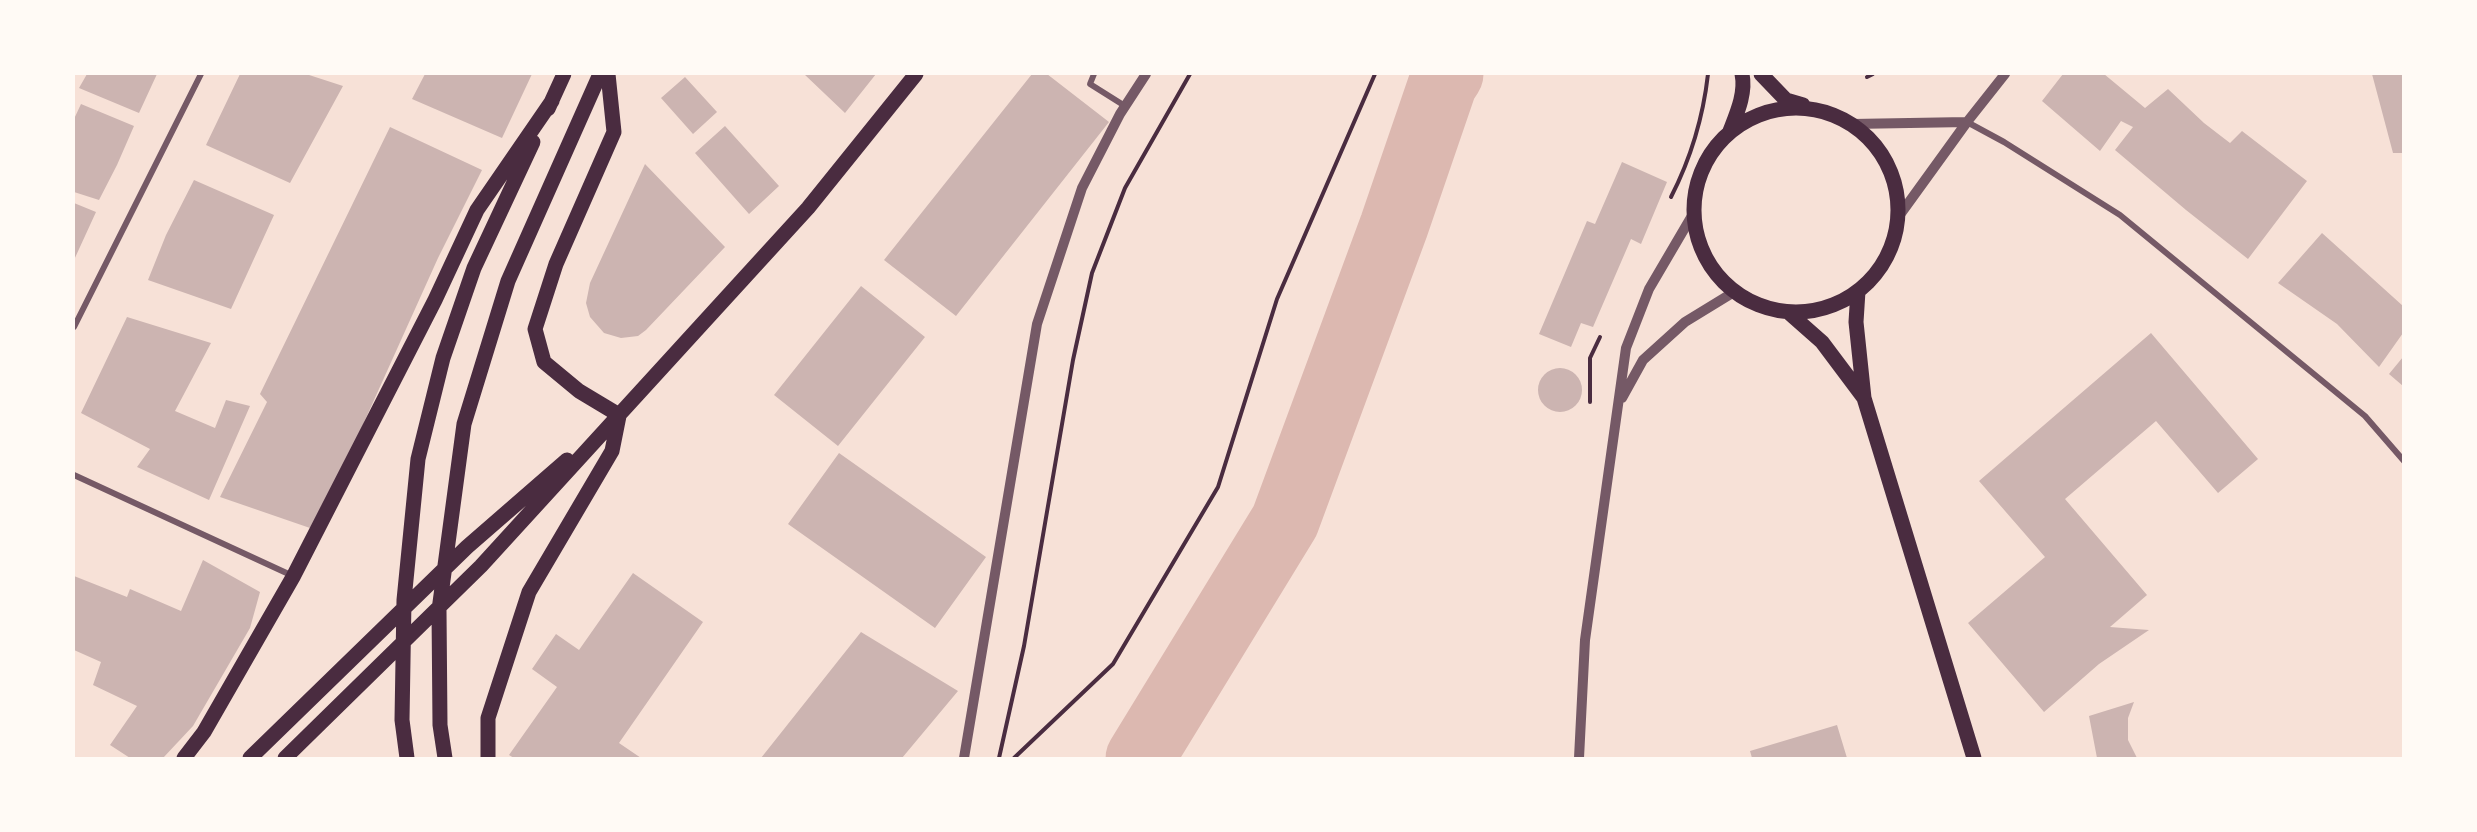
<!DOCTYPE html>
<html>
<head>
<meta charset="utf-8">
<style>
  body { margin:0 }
  #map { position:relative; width:2477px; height:832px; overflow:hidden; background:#f7e1d7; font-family:Roboto,sans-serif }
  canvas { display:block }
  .frame { position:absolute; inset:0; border:75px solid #fffaf5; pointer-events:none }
</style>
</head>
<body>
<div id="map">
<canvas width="2477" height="832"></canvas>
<div class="frame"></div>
</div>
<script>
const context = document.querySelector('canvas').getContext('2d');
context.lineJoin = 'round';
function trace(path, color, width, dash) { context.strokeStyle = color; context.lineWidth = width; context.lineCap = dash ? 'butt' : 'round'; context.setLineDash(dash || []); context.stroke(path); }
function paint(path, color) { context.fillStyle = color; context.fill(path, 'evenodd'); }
trace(new Path2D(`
  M 1140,758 L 1285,521 L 1394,226 L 1443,83 L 1449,74`), '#dcb8b0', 69);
paint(new Path2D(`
  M 87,74 L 157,74 L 139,113 L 79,88 Z
  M 240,74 L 306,74 L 343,86 L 290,183 L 206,145 Z
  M 425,74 L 532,74 L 502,138 L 412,99 Z
  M 804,74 L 876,74 L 845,113 Z
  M 1032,74 L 1047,74 L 1109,122 L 956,316 L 884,260 Z
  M 2063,74 L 2104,74 L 2145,108 L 2168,89 L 2204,123 L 2230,143 L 2242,131 L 2307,181 L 2248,259 L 2186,210 L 2115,150 L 2133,127 L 2121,121 L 2100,151 L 2042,101 Z
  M 2372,74 L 2403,74 L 2403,153 L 2393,153 Z
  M 685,77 L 717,112 L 693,134 L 661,98 Z
  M 81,104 L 134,126 L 117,165 L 99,200 L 74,192 L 74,119 Z
  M 725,126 L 779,186 L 749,214 L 695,153 Z
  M 390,127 L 482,170 L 438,258 L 356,440 L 310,528 L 220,497 L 267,402 L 260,394 Z
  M 1622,162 L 1667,182 L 1641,244 L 1631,239 L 1593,327 L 1581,323 L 1571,347 L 1539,334 L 1587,221 L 1595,224 Z
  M 645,164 L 725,247 L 646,330 L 638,336 L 621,338 L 604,333 L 590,317 L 586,303 L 590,283 Z
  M 194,180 L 274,215 L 231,309 L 148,280 L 166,235 Z
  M 74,203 L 96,212 L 74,260 Z
  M 2322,233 L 2403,306 L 2403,333 L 2379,367 L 2337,324 L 2278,283 Z
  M 861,286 L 925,337 L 838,446 L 774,395 Z
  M 127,317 L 211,343 L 175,411 L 215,428 L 226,400 L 250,406 L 209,500 L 137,467 L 150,449 L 81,413 Z
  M 2151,333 L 2258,459 L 2218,493 L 2156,421 L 2065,499 L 2147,595 L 2110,627 L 2149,630 L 2099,664 L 2044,712 L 1968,623 L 2045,557 L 1979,481 Z
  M 2403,357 L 2403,386 L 2389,374 Z
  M1538 390a22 22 0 1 1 44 0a22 22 0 1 1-44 0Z
  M 839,453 L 986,557 L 935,628 L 788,524 Z
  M 203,560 L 260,592 L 250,628 L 193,726 L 163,758 L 130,758 L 110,745 L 137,706 L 93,685 L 101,662 L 74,650 L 74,576 L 127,597 L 130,589 L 181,611 Z
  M 633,573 L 703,622 L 619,743 L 641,758 L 514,758 L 509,755 L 557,687 L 532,669 L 556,634 L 579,650 Z
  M 861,632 L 958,691 L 902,758 L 761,758 Z
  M 2134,702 L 2128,718 L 2128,740 L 2137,758 L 2097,758 L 2089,716 Z
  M 1837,725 L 1847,758 L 1752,758 L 1750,751 Z`), '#ccb4b1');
trace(new Path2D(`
  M 1867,77 L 1873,74
  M 1671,197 C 1692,156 1703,118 1708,74
  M 1590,402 L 1590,358 L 1600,337
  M 999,758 L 1024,646 L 1073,360 L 1092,273 L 1125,188 L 1190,74
  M 1014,758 L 1113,664 L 1218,487 L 1277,299 L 1375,74`), '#4a2c40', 4);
trace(new Path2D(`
  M 1094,74 L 1090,84 L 1125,106
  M 1967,122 L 2004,142 L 2120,215 L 2365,416 L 2404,461
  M 74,327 L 201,74
  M 74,475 L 293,576`), '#755966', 6);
trace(new Path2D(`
  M 1852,124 L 1967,122
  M 1899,216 L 1967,122 L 2005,74
  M 1622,398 L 1643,360 L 1685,322 L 1734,292
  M 964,758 L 1037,324 L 1082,188 L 1120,114 L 1146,74
  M 1579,758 L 1585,640 L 1626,348 L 1649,289 L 1693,214`), '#755966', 10);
trace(new Path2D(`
  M 608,74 L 614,132 L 556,264 L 535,329 L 544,362 L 579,391 L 619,415
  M 1761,74 L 1786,100 L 1803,105
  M1694 210a102 102 0 1 1 204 0a102 102 0 1 1-204 0Z
  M 548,109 L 564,74
  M 1730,131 C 1737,113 1746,93 1742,74
  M 1858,291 L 1856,322 L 1864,398 L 1974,758
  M 1788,312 L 1822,342 L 1864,398
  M 184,758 L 204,732 L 293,577 L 435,300 L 477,210 L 552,101
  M 250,758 L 467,547 L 567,460
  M 285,758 L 481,566 L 808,208 L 916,74
  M 407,758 L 402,720 L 404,600 L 418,459 L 443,358 L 474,268 L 533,142
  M 445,758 L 440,725 L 439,610 L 464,424 L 508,281 L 600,74
  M 488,758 L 488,718 L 529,592 L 612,451 L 619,416`), '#4a2c40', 15);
</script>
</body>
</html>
